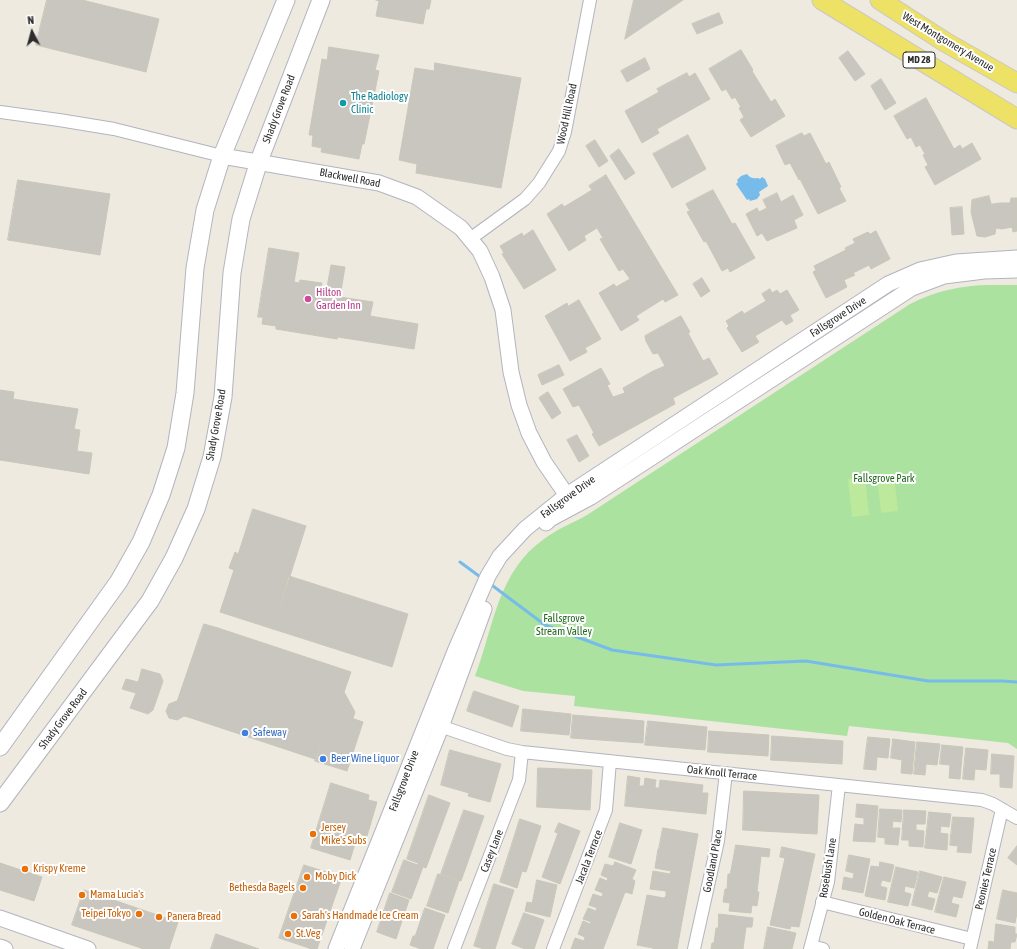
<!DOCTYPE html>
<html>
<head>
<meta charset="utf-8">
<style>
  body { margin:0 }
  #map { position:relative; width:1017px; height:949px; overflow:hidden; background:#eeeae0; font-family:"Asap Condensed",sans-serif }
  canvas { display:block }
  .north { position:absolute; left:12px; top:12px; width:40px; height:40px; -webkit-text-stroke:3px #fff; paint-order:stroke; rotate:354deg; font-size:11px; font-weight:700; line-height:16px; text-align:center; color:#2d2d2d }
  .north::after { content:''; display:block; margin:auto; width:14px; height:18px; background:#2d2d2d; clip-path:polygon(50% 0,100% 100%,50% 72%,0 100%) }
</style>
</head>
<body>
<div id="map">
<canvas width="1017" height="949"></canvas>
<div class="north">N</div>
</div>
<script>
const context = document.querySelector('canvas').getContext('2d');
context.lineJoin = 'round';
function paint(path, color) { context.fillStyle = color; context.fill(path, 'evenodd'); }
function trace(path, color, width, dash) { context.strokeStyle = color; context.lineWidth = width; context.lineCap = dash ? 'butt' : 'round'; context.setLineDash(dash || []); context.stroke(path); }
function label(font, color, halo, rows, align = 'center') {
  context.font = font + ' "Asap Condensed",sans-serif'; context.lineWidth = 4; context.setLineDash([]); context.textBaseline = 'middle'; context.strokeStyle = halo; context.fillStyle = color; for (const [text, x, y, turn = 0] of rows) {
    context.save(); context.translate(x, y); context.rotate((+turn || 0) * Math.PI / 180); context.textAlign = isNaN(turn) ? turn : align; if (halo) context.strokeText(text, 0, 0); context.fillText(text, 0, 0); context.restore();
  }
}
paint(new Path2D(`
  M 987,285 L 1017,285 L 1017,749 L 1008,743 L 849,726 L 847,736 L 574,706 L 575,696 L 523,691 L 475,676 C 494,627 497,572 544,539 C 557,529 573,523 587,515 L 910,304 C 935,291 960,286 987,285 Z`), '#abe29f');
paint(new Path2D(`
  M 894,474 L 898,511 L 881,513 L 877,476 Z
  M 865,477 L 869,515 L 852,517 L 848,479 Z`), '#bce99b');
paint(new Path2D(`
  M 747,174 C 750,178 753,179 758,178 L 760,179 L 762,177 L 765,179 L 768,186 L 759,192 L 760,195 L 757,199 L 750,201 L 749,199 L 747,200 L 736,184 L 738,182 L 737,180 L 741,176 Z`), '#77bbeb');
trace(new Path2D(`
  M 460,562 L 483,579
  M 489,583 L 545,625 L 612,650 L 716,665 L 806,661 L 928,681 L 1002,681 L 1017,682`), '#77bbeb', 3);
const building = new Path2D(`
  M 47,0 L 82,0 L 159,19 L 146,72 L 36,45 Z
  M 376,0 L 431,0 L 429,9 L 426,9 L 423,24 L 376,16 L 379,1 Z
  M 634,0 L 683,0 L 625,39 Z
  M 719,13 L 723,23 L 697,34 L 692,24 Z
  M 329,47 L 379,55 L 375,70 L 379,71 L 364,144 L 362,144 L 359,159 L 321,152 L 322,148 L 312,146 L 313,135 L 309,135 L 322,59 L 327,60 Z
  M 741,50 L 753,70 L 752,71 L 771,102 L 775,99 L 785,116 L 751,137 L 740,120 L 744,117 L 739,108 L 741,107 L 735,97 L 732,99 L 726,89 L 722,91 L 709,69 Z
  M 848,51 L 865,74 L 855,81 L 839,58 Z
  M 645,58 L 650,69 L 627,82 L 621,71 Z
  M 435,63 L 521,78 L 501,188 L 416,173 L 417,164 L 399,160 L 415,68 L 434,71 Z
  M 687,73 L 689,77 L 695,73 L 710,99 L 657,129 L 659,133 L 642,143 L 625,111 L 659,92 L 657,89 Z
  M 881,79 L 896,103 L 885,110 L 871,86 Z
  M 926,98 L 954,149 L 960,145 L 962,149 L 972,143 L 981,159 L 935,185 L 925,167 L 928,165 L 923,155 L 925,154 L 920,145 L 916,147 L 911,137 L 907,139 L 894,116 Z
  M 802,133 L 804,136 L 810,133 L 826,164 L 829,162 L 841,187 L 839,188 L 846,201 L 818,214 L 800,179 L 799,180 L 790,163 L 785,165 L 776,146 Z
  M 688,135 L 706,169 L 672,188 L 653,154 Z
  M 595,140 L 608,161 L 599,167 L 586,146 Z
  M 619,149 L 635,173 L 625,180 L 610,156 Z
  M 606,175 L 678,295 L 665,302 L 663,299 L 636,316 L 639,320 L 621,331 L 599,293 L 614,284 L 616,287 L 630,279 L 623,269 L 619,271 L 600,239 L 603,238 L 597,228 L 584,236 L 586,240 L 569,251 L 547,214 L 562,204 L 564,207 L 592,190 L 589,186 Z
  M 18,180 L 110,194 L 100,255 L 8,240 Z
  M 713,190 L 732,224 L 735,223 L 755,258 L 730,272 L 728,268 L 722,271 L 706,241 L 704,242 L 687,212 L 690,211 L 686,204 Z
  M 777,193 L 781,202 L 793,195 L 803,215 L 794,220 L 797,228 L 767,241 L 762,233 L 757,236 L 746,214 L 757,208 L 759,212 L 767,208 L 763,200 Z
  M 989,196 L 991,204 L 993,204 L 1000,203 L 1010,203 L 1011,198 L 1017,198 L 1017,231 L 1013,232 L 1012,227 L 1002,229 L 996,228 L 995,234 L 985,237 L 977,236 L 971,212 L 972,200 Z
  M 962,207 L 964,234 L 952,235 L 950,208 Z
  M 533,230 L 556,270 L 524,289 L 502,254 L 504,253 L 500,246 L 522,233 L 523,236 Z
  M 876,231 L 890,259 L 871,269 L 869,265 L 853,273 L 855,275 L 844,280 L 847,287 L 826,298 L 813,272 L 816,270 L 814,266 L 846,250 L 845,248 L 855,243 L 853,239 L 868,232 L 870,234 Z
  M 269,248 L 299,253 L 294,282 L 299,283 L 300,280 L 322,283 L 320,292 L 326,293 L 331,265 L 345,267 L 340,297 L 373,302 L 370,316 L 418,324 L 414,349 L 338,337 L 337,339 L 276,329 L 276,326 L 262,324 L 263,317 L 258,317 Z
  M 702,278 L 710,291 L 701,297 L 693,284 Z
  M 770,289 L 772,293 L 777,290 L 780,294 L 787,290 L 799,310 L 790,315 L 793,321 L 786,325 L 782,320 L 755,336 L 759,342 L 742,352 L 727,328 L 729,326 L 726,321 L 742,311 L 744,314 L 766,301 L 762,294 Z
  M 579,300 L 601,339 L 585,348 L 587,352 L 570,361 L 545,316 L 567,303 L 568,306 Z
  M 681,316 L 690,332 L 688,333 L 703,361 L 709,358 L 718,374 L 673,398 L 675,404 L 599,446 L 592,434 L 594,433 L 579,405 L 573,407 L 563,389 L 601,368 L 610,384 L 607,385 L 613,397 L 625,393 L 623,388 L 653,371 L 665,366 L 658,353 L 653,354 L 646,341 L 645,336 Z
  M 559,365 L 564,375 L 542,385 L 538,375 Z
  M 0,390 L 14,392 L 13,399 L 78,409 L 74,429 L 80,430 L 77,451 L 92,453 L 89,474 L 0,460 Z
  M 548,392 L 561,413 L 552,419 L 539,398 Z
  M 577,435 L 589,456 L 579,462 L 567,440 Z
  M 253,509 L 306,526 L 273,629 L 220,612 L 234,570 L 229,568 L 235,552 L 238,554 Z
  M 289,576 L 408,614 L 392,667 L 273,629 Z
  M 204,624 L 218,628 L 188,717 L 184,716 L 177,720 L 169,718 L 166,711 L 169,704 L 177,701 Z
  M 218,628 L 351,672 L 344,692 L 355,712 L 353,718 L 331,711 L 315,759 L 188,717 Z
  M 142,669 L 160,674 L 163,681 L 153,710 L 148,714 L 130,708 L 136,693 L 122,689 L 126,679 L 138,682 Z
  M 474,691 L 519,706 L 512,727 L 467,711 Z
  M 523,709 L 571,714 L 569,735 L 521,731 Z
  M 331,711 L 363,722 L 347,771 L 315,761 Z
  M 573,715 L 644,721 L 643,743 L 571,738 Z
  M 648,721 L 707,727 L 705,750 L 645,745 Z
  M 709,731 L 769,735 L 768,756 L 708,752 Z
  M 772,736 L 843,741 L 842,764 L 771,760 Z
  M 868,737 L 890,739 L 888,758 L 877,757 L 876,770 L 864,769 Z
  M 893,739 L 915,742 L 912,774 L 901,773 L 902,760 L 891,758 Z
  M 917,742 L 940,744 L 937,765 L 926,764 L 925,775 L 914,774 Z
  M 942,745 L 963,747 L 960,779 L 949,778 L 950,765 L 940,764 Z
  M 966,748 L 988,750 L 986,770 L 975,769 L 974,780 L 963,779 Z
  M 450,750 L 501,764 L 490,802 L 468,796 L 469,793 L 441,785 Z
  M 992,754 L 1014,756 L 1012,788 L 1000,787 L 1000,774 L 991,774 Z
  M 538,768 L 592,770 L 590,810 L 537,807 Z
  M 628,776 L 640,778 L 639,786 L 644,786 L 645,778 L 656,780 L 655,788 L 659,788 L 660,780 L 703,785 L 702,793 L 708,793 L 706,814 L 625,806 Z
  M 331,783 L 369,795 L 368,800 L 377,802 L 367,836 L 358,834 L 350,860 L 311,848 Z
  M 744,791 L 819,795 L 817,834 L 743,830 Z
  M 429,795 L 450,803 L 426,868 L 418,865 L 418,863 L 407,859 Z
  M 857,804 L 878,806 L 875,842 L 853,841 L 855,824 L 864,825 L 864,818 L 856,817 Z
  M 880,809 L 902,810 L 901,822 L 893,821 L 892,828 L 900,828 L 898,845 L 885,844 L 885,838 L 878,837 Z
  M 464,810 L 484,816 L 461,881 L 441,874 Z
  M 904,810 L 926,811 L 925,824 L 916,824 L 916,830 L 924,831 L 923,847 L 909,846 L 909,840 L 902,840 Z
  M 929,812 L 951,814 L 949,827 L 941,826 L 940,833 L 948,834 L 947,850 L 925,848 Z
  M 953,817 L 974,818 L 971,853 L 957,852 L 958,846 L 950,845 Z
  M 520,819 L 541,826 L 526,872 L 522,871 L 517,888 L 500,882 Z
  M 559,823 L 580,831 L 560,884 L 542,877 L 558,833 L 555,832 Z
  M 620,823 L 642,830 L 631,864 L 609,857 Z
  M 663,828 L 698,834 L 677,949 L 653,949 L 653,948 L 637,945 L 647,895 L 664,898 L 666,896 L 666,891 L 650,889 L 653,871 L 670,874 L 671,871 L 655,868 L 658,849 L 670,851 L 659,849 Z
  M 736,845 L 770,849 L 769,857 L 761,856 L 757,892 L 759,892 L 757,906 L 752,905 L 751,913 L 729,911 L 730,903 L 723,902 L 725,889 L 727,889 L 728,874 L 730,874 Z
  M 1017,846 L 1017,865 L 1008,858 Z
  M 782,847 L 815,854 L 799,927 L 791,926 L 790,929 L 770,925 L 785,858 L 780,857 Z
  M 849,855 L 870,859 L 863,893 L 842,889 L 844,877 L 853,879 L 854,873 L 846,871 Z
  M 404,860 L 423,867 L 411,899 L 392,892 Z
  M 615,862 L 636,870 L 632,879 L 635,881 L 632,894 L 625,892 L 603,949 L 571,949 L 575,938 L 584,941 L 585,937 L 578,934 L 583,921 L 590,924 L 591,922 L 583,919 L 588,908 L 596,911 L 597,908 L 589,905 L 593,894 L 602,897 L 603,893 L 595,890 L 600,878 L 607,881 L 608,878 L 601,875 L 605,864 L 613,866 Z
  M 880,862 L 894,865 L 890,882 L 882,880 L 880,886 L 887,888 L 885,900 L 865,896 L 871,866 L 879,867 Z
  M 0,863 L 42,877 L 34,901 L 0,890 Z
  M 304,865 L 342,877 L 317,949 L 312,949 L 279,938 Z
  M 896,867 L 918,872 L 914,888 L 905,886 L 904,892 L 911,894 L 908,906 L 888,902 Z
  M 920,871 L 942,877 L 937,893 L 929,891 L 927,897 L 935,899 L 932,910 L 912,905 Z
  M 438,874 L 459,881 L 448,913 L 427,906 Z
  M 944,877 L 966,882 L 962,898 L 953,896 L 951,903 L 959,905 L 956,917 L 935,912 Z
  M 537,880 L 557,885 L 550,917 L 525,911 L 527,902 L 532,903 Z
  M 494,884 L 514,890 L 495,949 L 484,949 L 474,946 Z
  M 84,890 L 178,922 L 169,949 L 144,949 L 72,925 Z
  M 1003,890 L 1017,893 L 1017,913 L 1015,923 L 997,919 Z
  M 390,893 L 409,900 L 396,939 L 377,932 Z
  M 425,908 L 445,915 L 433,949 L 421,949 L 410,945 L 413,936 L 415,936 Z
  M 524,913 L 544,920 L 534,949 L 525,949 L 512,944 Z
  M 719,914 L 753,918 L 752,927 L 746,927 L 743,949 L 711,949 L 712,943 L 714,943 L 716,928 L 718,928 Z
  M 996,924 L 1015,927 L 1015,934 L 1017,934 L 1015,942 L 1011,942 L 1010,949 L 988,949 L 989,941 L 994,942 Z
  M 768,927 L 796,933 L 792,949 L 764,949 Z
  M 216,934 L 259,949 L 211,949 Z`);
paint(building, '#c9c6bf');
trace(building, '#c9c6b9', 1);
const minor = new Path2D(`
  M 0,112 L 59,120 L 114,129 L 222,156
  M 470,239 L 525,199 L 539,183 L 559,151 L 565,132 L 590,0
  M 434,724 L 507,749 L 522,752 L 982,800 L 993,804 L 1017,818
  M 822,902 L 972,939
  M 811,946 L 823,949
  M 454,949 L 519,780 L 522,752
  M 553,949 L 606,810 L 610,761
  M 694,949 L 718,841 L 726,773
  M 810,949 L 828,882 L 839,785
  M 970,949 L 1002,809`);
const tertiary = new Path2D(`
  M 222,156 L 379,183 L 417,197 L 461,228 L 480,251 L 492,277 L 503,310 L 511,372 L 519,405 L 529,433 L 544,462 L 572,503
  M 546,523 L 550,519 L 591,497 L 912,288 L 944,276 L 984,271 L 1017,270
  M 0,918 L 88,949
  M 0,947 L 5,949
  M 336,949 L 456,649 L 488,576 L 500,556 L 525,529 L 567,495 L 888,284 L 920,270 L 956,262 L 1017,258
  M 352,949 L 441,727 L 484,609`);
const secondary = new Path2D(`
  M 0,747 L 119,581 L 141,542 L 161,495 L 176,448 L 185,393 L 195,268 L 205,210 L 222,156 L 286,0
  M 0,803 L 150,601 L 174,558 L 196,509 L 212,457 L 223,397 L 232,273 L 241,219 L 259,161 L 321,0`);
const primary = new Path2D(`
  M 822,0 L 1017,119
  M 880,0 L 945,42 L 1017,83`);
trace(minor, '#b3b4bf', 14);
trace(tertiary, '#b3b4bf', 17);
trace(secondary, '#b3b4bf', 19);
trace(primary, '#c8c8c8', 21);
trace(minor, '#fff', 12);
trace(tertiary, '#fff', 15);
trace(secondary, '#fff', 17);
trace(primary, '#ede166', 19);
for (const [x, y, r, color] of [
  [343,103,4,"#0f9aa8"],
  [308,299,4,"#d1479c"],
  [245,733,4,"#3f7fe0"],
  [323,759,4,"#3f7fe0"],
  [313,834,4,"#e8710a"],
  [25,869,4,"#e8710a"],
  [307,877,4,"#e8710a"],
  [303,888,4,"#e8710a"],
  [82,895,4,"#e8710a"],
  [139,914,4,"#e8710a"],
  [294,916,4,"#e8710a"],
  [159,917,4,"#e8710a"],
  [288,934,4,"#e8710a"]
]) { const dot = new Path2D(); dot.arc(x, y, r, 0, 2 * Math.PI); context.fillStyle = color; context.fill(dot); trace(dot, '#fff', 1.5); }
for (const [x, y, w] of [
  [919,60,32]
]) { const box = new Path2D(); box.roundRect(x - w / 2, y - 8, w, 16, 3); context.fillStyle = '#fff'; context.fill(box); trace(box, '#2d2d2d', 1); }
label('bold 10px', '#2d2d2d', null, [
  ["MD 28",919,60]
]);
label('11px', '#2d2d2d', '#fff', [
  ["West Montgomery Avenue",948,42,31],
  ["Shady Grove Road",279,109,-69],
  ["Wood Hill Road",567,114,-78],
  ["Blackwell Road",350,178,11],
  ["Fallsgrove Drive",838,317,-33],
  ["Shady Grove Road",216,425,-80],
  ["Fallsgrove Drive",568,497,-36],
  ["Shady Grove Road",63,719,-53],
  ["Oak Knoll Terrace",722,773,6],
  ["Fallsgrove Drive",404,781,-69],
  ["Casey Lane",492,851,-69],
  ["Jacala Terrace",589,857,-69],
  ["Goodland Place",713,861,-79],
  ["Rosebush Lane",828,868,-81],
  ["Peonies Terrace",986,879,-77],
  ["Golden Oak Terrace",897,921,14]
]);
label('11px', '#0d838f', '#fff', [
  ["The Radiology",351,97],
  ["Clinic",351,110]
], 'left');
label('11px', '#b23c85', '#fff', [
  ["Hilton",316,293],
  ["Garden Inn",316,306]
], 'left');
label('11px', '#22691d', '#fff', [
  ["Fallsgrove Park",884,479],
  ["Fallsgrove",564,619],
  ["Stream Valley",564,632]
]);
label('11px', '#366cbe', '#fff', [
  ["Safeway",253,733],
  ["Beer Wine Liquor",331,759]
], 'left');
label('11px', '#c56008', '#fff', [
  ["Jersey",321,828],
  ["Mike's Subs",321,841],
  ["Krispy Kreme",33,869],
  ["Moby Dick",315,877],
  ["Bethesda Bagels",295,888,"right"],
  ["Mama Lucia's",90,895],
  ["Teipei Tokyo",131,914,"right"],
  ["Sarah's Handmade Ice Cream",302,916],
  ["Panera Bread",167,917],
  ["St.Veg",296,934]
], 'left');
</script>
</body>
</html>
